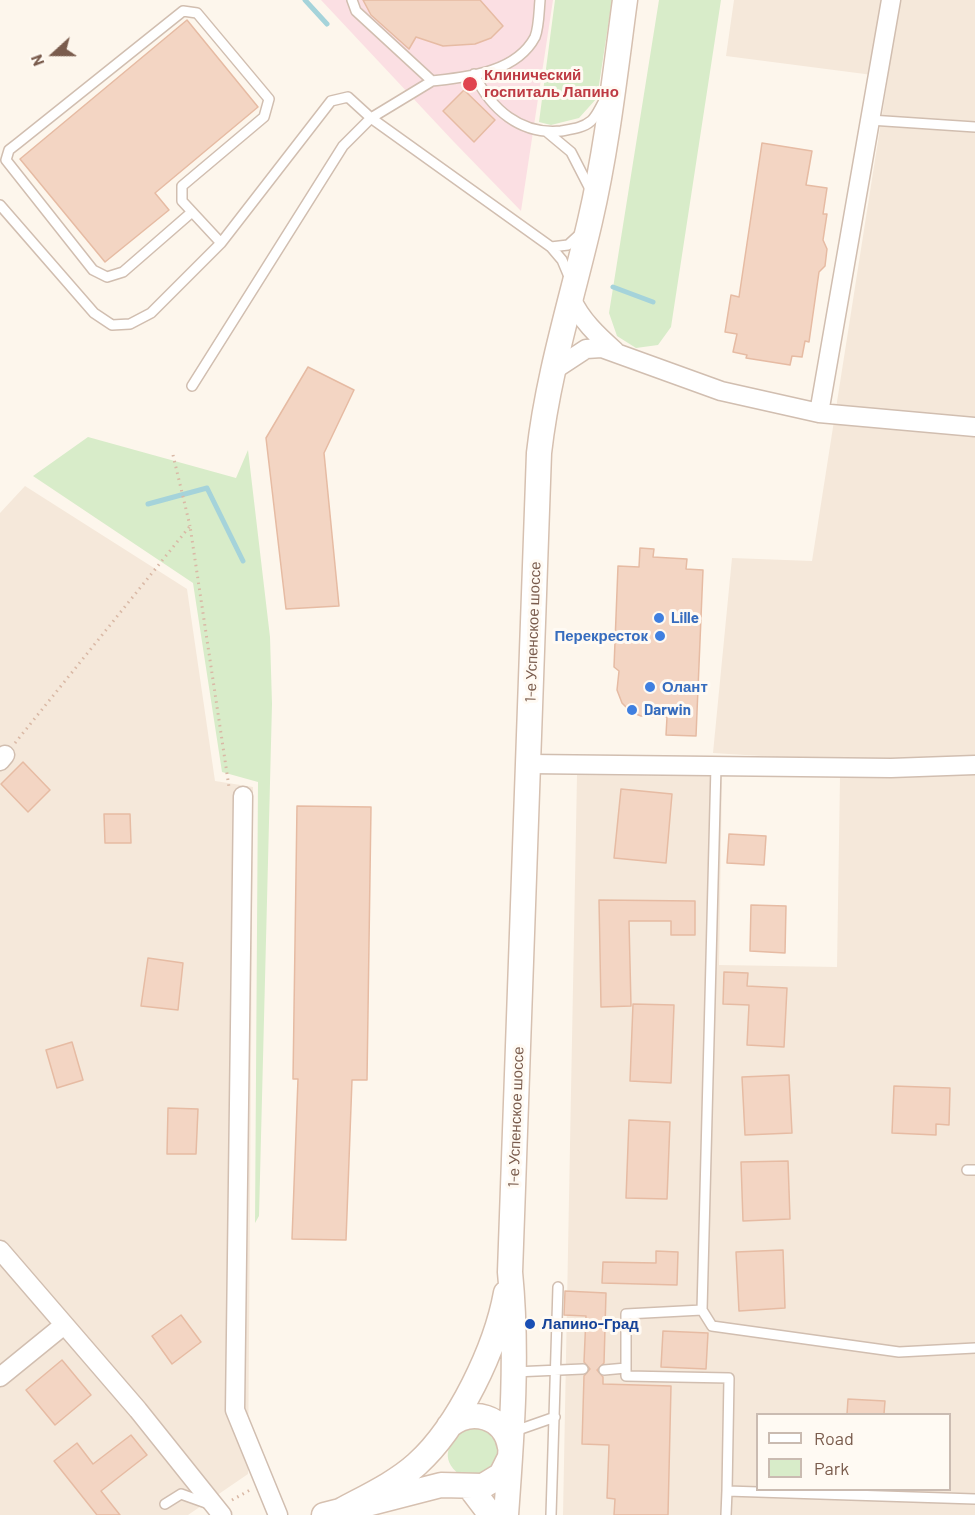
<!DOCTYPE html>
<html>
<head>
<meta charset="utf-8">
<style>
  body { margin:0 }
  #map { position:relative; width:975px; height:1515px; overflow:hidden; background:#fdf6ec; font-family:Barlow,sans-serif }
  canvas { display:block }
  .legend { position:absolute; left:756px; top:1413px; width:195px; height:78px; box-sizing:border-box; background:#fffaf3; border:2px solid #cabbb1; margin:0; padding:8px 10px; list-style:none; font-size:18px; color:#7a5c4d }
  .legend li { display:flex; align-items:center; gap:12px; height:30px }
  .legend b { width:30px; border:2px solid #cabbb1 }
  .north { position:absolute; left:24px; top:24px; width:60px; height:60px; -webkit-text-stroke:4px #fffaf3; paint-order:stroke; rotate:249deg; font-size:16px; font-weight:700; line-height:24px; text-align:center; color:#7a5c4d }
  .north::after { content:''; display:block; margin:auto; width:21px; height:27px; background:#7a5c4d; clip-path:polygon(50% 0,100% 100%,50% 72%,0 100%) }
</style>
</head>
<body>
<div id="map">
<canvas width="975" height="1515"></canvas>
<ul class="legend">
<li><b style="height:8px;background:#fff"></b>Road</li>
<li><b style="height:16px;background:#d8ecc9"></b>Park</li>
</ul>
<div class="north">N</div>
</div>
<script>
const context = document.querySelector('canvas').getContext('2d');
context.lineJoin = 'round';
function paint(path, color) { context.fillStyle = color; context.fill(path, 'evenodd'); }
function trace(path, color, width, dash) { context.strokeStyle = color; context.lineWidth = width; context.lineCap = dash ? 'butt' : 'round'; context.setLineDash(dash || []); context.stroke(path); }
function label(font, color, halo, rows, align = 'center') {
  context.font = font + ' Barlow,sans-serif'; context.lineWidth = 6; context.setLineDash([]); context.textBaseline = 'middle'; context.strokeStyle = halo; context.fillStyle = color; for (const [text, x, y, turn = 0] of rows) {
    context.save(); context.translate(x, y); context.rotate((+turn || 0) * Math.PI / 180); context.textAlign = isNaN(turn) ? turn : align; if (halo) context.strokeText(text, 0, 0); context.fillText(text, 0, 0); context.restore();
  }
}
paint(new Path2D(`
  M 734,0 L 975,0 L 975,755 L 918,760 L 826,760 L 713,753 L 732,558 L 812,561 L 888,77 L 726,56 Z
  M 25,486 L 187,589 L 215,781 L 253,787 L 248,1474 L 188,1515 L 0,1515 L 0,513 Z
  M 975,774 L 975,1515 L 563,1515 L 577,775 L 722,776 L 719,965 L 837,967 L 840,777 ZM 758,1414 L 950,1414 L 950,1490 L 758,1490 Z`), '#f5e8da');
paint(new Path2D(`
  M 321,0 L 553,0 L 521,211 L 454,142 Z`), '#fbdfe3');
paint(new Path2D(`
  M 555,0 L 612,0 L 597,98 L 579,118 L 551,125 L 539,122 Z
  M 659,0 L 721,0 L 671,327 L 658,345 L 636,348 L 617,336 L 609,313 Z
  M 88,437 L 236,478 L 248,450 L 270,637 L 272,704 L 259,1216 L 255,1223 L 258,782 L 222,772 L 193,583 L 33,476 Z
  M 463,1425 L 494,1430 L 501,1461 L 491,1474 L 460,1475 C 438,1458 450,1443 463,1425 Z`), '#d8ecc9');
trace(new Path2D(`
  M 305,0 L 327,24
  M 613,287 L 653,302
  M 148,504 L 207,488 L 243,561`), '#a5d3da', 5);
const building = new Path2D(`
  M 363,0 L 480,0 L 503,26 L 491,38 L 475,44 L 443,46 L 416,37 L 409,49 L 371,15 Z
  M 187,20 L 258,107 L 155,193 L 169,210 L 105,262 L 20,159 Z
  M 464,90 L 495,120 L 474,142 L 443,111 Z
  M 762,143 L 812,151 L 806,185 L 827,188 L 823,214 L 827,214 L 823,240 L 827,249 L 825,266 L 819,272 L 809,342 L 805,341 L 802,357 L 792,356 L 790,365 L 746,358 L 747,355 L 733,352 L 737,334 L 725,332 L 731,295 L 739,297 Z
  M 308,367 L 354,390 L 324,453 L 339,606 L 286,609 L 266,438 Z
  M 640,548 L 654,549 L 653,557 L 687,559 L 686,569 L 703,570 L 696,736 L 666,735 L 667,717 L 641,716 L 631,712 L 622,703 L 617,690 L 619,671 L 614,667 L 618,566 L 639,567 Z
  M 23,762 L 50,790 L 28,812 L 1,784 Z
  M 621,789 L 672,794 L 666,863 L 614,858 Z
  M 297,806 L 371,807 L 367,1080 L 352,1080 L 346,1240 L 292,1239 L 298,1079 L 293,1079 Z
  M 104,814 L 130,814 L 131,843 L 105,843 Z
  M 729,834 L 766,836 L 764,865 L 727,863 Z
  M 599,900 L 695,901 L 695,935 L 671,935 L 671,921 L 629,921 L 631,1006 L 601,1007 Z
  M 751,905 L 786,906 L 785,953 L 750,951 Z
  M 148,958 L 183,963 L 178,1010 L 141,1006 Z
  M 724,972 L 748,973 L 747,986 L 787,988 L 784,1047 L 747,1045 L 749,1005 L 723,1004 Z
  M 633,1004 L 674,1005 L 671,1083 L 630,1081 Z
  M 72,1042 L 83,1080 L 57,1088 L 46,1050 Z
  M 789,1075 L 792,1133 L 745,1135 L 742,1077 Z
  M 894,1086 L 950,1088 L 949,1125 L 936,1124 L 936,1135 L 892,1133 Z
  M 168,1108 L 198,1109 L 196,1154 L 167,1154 Z
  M 629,1120 L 670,1122 L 667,1199 L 626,1198 Z
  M 788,1161 L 790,1219 L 743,1221 L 741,1162 Z
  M 783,1250 L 785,1308 L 739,1311 L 736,1252 Z
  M 656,1251 L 678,1252 L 677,1285 L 602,1283 L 603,1262 L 656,1263 Z
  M 565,1291 L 606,1293 L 604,1363 L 597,1370 L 603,1377 L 603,1384 L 671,1386 L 668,1515 L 614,1515 L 615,1499 L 607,1498 L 609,1445 L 582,1444 L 584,1376 L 590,1369 L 584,1362 L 586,1316 L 564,1315 Z
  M 181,1315 L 201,1342 L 172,1364 L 152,1336 Z
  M 663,1331 L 708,1333 L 706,1369 L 661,1367 Z
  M 62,1360 L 91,1395 L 55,1425 L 26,1390 Z
  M 848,1399 L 885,1401 L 884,1414 L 847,1414 Z
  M 131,1435 L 147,1455 L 101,1491 L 120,1515 L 97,1515 L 54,1461 L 77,1443 L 93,1464 Z`);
paint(building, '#f3d5c3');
trace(building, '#e6bba3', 1.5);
const lane = new Path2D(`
  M 352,0 L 356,11 L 432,81 C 467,77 516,73 535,37 C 539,27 539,11 540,0
  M 474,74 C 491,109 520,135 561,131 C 572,129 583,128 591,121 C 597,116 600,107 604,101
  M 870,120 L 975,127
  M 547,132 L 571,152 L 590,189
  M 0,205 L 94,313 L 112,325 L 130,324 L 151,313 L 221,243 L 331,101 L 348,97 L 371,118 L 551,247 L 562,260 L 570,279
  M 192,212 L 123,272 L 107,277 L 93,270 L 6,160 L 9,150 L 18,143 L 183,11 L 197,13 L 269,99 L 264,117 L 182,186 L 182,201 L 221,243
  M 551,247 L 568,245 L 580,234
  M 192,386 L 343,146 L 371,118 L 432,81
  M 716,766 L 702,1310 L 626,1314 L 626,1376 L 729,1378 L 727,1491
  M 967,1170 L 975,1170
  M 702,1310 L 712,1326 L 899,1352 L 975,1348
  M 604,1370 L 626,1368
  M 514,1372 L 583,1369
  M 515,1431 L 555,1417
  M 165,1504 L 181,1494 L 209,1504
  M 551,1515 L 558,1287
  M 726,1515 L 727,1491 L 975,1499`);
const street = new Path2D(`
  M 571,298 C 581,320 597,335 615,351
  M 551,372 L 586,349 L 602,348 L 721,391 L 819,413 L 975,427
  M 819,413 L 891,0
  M 0,761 L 5,755
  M 529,764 L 891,768 L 975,765
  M 243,796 L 235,1410 L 278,1515
  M 0,1250 L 138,1410 L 222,1515
  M 0,1377 L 64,1325`);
const secondary = new Path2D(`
  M 449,1426 C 471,1407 505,1416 510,1447
  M 469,1486 L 491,1515
  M 342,1510 C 368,1496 396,1483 417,1464 C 459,1426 496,1348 506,1293
  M 324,1515 L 441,1485 L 483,1486 L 501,1475 L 509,1459
  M 506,1515 C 512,1434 518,1353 510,1272 L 539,453 C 548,373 572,299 590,221 C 607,148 615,74 625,0`);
trace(lane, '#d1beb0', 12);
trace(street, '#d1beb0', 21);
trace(secondary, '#d6c0b0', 27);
trace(new Path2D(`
  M 173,455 L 190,526
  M 15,743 L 190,526 L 229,787
  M 232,1500 L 250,1490`), '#d9b8a5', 3, [1.5, 4.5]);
trace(lane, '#fff', 9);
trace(street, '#fff', 18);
trace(secondary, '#fff', 24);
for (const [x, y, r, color] of [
  [470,84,8,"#e0444e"],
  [659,618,6,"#3f7fe0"],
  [660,636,6,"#3f7fe0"],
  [650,687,6,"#3f7fe0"],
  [632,710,6,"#3f7fe0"],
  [530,1324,6,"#1a4fb4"]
]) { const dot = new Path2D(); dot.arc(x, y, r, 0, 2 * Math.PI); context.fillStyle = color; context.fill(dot); trace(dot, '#fffaf3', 2); }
label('bold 15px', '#be3a42', '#fffaf3', [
  ["Клинический",484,75],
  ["госпиталь Лапино",484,92]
], 'left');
label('bold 15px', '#366cbe', '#fffaf3', [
  ["Lille",671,618],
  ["Перекресток",648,636,"right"],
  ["Олант",662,687],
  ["Darwin",644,710]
], 'left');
label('15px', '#7a5c4d', '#fffaf3', [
  ["1-е Успенское шоссе",533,632,-88],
  ["1-е Успенское шоссе",516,1117,-88]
]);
label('bold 15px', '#164399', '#fffaf3', [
  ["Лапино-Град",542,1324]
], 'left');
</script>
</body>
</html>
